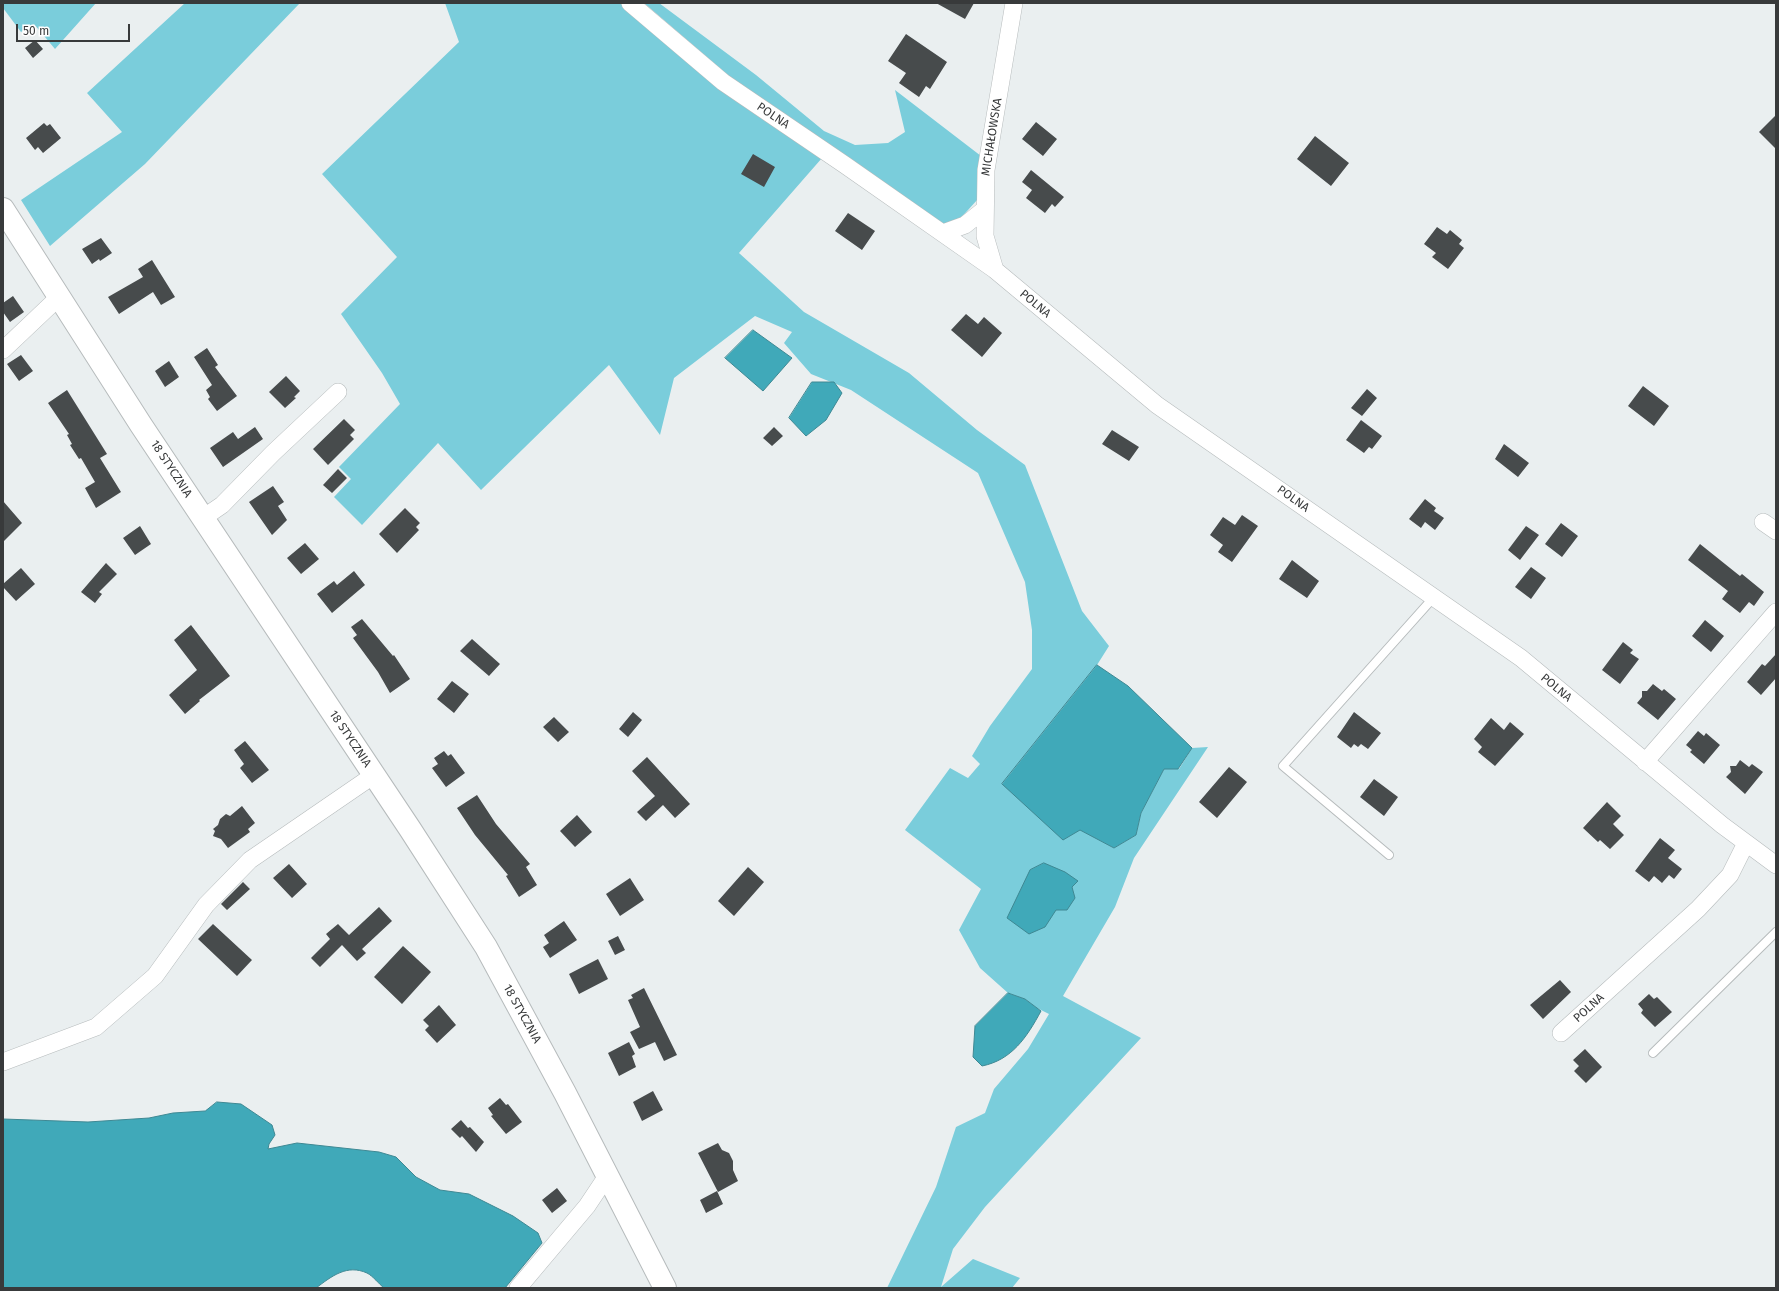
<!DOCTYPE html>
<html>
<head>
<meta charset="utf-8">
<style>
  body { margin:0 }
  #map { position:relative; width:1779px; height:1291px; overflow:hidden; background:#eaeff0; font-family:"Fira Sans",sans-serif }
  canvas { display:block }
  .frame { position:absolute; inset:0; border:4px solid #383a3b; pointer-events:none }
  .scale { position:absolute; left:16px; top:24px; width:114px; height:18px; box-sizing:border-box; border:2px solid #383a3b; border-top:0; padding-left:5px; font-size:12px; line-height:14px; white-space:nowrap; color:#383a3b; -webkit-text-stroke:3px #fff; paint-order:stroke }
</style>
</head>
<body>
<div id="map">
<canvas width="1779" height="1291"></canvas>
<div class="frame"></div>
<div class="scale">50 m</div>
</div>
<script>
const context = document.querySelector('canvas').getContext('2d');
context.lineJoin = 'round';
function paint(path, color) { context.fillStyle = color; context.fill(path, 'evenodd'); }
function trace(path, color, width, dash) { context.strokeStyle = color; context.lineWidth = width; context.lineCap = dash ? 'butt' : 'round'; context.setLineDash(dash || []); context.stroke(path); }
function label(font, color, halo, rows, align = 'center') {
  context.font = font + ' "Fira Sans",sans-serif'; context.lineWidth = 4; context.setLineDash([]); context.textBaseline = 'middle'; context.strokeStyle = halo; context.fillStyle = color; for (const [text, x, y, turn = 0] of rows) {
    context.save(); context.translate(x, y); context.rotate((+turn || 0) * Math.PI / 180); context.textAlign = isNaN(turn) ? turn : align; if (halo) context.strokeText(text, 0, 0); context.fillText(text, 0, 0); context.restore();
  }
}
paint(new Path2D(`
  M 3,3 L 96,3 L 55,49 L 34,24 L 21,32 L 3,8 Z
  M 185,3 L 300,3 L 145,164 L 50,246 L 21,200 L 122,132 L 87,93 Z
  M 445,3 L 620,3 L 718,87 L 822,158 L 739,253 L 804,312 L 909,373 L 977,430 L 1025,465 L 1082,611 L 1109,646 L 1097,665 L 1002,784 L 1114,848 L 1136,835 L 1141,813 L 1164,769 L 1179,769 L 1192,748 L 1208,747 L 1134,858 L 1115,907 L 1063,996 L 1141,1038 L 985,1207 L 953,1249 L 941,1287 L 973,1259 L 1020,1278 L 1012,1288 L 887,1288 L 936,1187 L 956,1127 L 985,1113 L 994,1089 L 1028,1049 L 1049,1014 L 1037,1008 L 1025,999 L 1008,993 L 980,968 L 959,930 L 981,889 L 905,830 L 950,768 L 968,778 L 980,764 L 972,756 L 990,726 L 1032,669 L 1032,630 L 1025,582 L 978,473 L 851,390 L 811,374 L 784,343 L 792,332 L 755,316 L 674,378 L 660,435 L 609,365 L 481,490 L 438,443 L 362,525 L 334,497 L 351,479 L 339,467 L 400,404 L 382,373 L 341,314 L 397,257 L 322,174 L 459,42 ZM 1065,872 L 1067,910 L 1056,910 Z
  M 644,3 L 659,3 L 756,75 L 824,131 L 855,145 L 888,143 L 905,132 L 895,90 L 981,156 L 978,199 L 958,221 L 940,225 L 729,76 Z`), '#7acddb');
const water = new Path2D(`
  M 753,330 L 792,358 L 763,391 L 725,358 Z
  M 812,382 L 834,382 L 842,393 L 826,420 L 806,436 L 789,418 Z
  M 1097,665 L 1128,686 L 1192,748 L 1178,769 L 1164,769 L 1141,813 L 1136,835 L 1114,848 L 1080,830 L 1063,840 L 1002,784 Z
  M 1044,863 L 1065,872 L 1078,881 L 1072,887 L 1075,898 L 1067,910 L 1056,910 L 1045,927 L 1029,934 L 1007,918 L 1030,870 Z
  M 1008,993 L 1025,999 L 1041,1011 C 1027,1037 1012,1060 982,1066 L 973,1057 L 975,1026 Z
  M 217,1102 L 241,1104 L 272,1125 L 275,1135 L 269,1144 L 268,1149 L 297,1143 L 379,1152 L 396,1157 L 416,1177 L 440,1190 L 469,1194 L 513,1216 L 538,1233 L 542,1243 L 505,1288 L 384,1288 C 379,1284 373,1276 367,1273 C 347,1264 332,1276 316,1288 L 3,1288 L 3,1119 L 88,1122 L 149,1118 L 173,1113 L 205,1111 Z`);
paint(water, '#40a9b9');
trace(water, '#3e8893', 1);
paint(new Path2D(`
  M 936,3 L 974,3 L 965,19 Z
  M 906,34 L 947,62 L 930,89 L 926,86 L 919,97 L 899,83 L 906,73 L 888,61 Z
  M 35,40 L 43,49 L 33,58 L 25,48 Z
  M 1776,115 L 1776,149 L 1759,132 Z
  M 1036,122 L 1057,139 L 1043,156 L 1022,139 Z
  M 44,123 L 47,126 L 50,124 L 61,138 L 43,153 L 38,147 L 35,150 L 26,138 Z
  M 1315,136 L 1349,163 L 1331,186 L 1297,159 Z
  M 753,154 L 775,167 L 764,187 L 741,174 Z
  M 1031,170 L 1064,197 L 1055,207 L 1052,204 L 1045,213 L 1026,198 L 1032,190 L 1022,182 Z
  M 848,213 L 875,231 L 862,250 L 835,231 Z
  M 1437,227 L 1447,234 L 1450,230 L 1462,240 L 1459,244 L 1464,248 L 1448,269 L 1432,257 L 1436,253 L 1424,244 Z
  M 101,238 L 112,253 L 100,261 L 99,259 L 92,264 L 82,249 Z
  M 152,260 L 175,297 L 161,305 L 153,292 L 119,314 L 108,297 L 143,277 L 138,269 Z
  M 13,296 L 24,312 L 10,322 L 3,312 L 3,303 Z
  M 966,314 L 978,324 L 984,317 L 1002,333 L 982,357 L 951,330 Z
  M 207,348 L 218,365 L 215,367 L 237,396 L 217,411 L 208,399 L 210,397 L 206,390 L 212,385 L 194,357 Z
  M 21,355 L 33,371 L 19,381 L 7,364 Z
  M 169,361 L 179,377 L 165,387 L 155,371 Z
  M 286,376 L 300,391 L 294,397 L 296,398 L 285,408 L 269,392 Z
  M 1643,386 L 1669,406 L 1654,426 L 1628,406 Z
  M 1367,389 L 1377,398 L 1362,416 L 1351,408 Z
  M 67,390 L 107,454 L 100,458 L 121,492 L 96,508 L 85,488 L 95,482 L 81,458 L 79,459 L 70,445 L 72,444 L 67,435 L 69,434 L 48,403 Z
  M 344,419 L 355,430 L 350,435 L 354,439 L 328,465 L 313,449 Z
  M 1361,420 L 1382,436 L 1372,449 L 1369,447 L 1364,453 L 1346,440 Z
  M 255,427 L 263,439 L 223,467 L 210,448 L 233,432 L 238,439 Z
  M 774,427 L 783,436 L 772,446 L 763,438 Z
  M 1112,430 L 1139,447 L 1129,461 L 1102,444 Z
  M 1504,444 L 1529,463 L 1518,477 L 1495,459 Z
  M 338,469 L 347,478 L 332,493 L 323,485 Z
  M 273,486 L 284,502 L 278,506 L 287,520 L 272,535 L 249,502 Z
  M 1425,499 L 1436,508 L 1434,511 L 1444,518 L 1435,530 L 1425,522 L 1421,528 L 1409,519 Z
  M 3,501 L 22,523 L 3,542 Z
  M 405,508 L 420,523 L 416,527 L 419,530 L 397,553 L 379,534 Z
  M 1242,515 L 1258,526 L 1232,562 L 1218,552 L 1223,545 L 1210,535 L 1223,517 L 1235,525 Z
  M 1561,523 L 1578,536 L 1562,557 L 1545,544 Z
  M 140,526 L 151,544 L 135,555 L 123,538 Z
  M 1526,526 L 1539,535 L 1520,560 L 1508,550 Z
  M 305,543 L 319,559 L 301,574 L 287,558 Z
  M 1700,544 L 1740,576 L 1742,574 L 1764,592 L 1754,606 L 1749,602 L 1740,613 L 1722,599 L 1728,591 L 1688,560 Z
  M 1292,560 L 1319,581 L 1307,598 L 1279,579 Z
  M 106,563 L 117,574 L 99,592 L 102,594 L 95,603 L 81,592 Z
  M 1531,567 L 1546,578 L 1531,599 L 1515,587 Z
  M 21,568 L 35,584 L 16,601 L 3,587 L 3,584 Z
  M 354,571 L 365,585 L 332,613 L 317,594 L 334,581 L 337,585 Z
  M 362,619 L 393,656 L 394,655 L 410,679 L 390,693 L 378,672 L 353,638 L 357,635 L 351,627 Z
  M 1705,620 L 1724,636 L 1711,652 L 1692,636 Z
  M 191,625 L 230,676 L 199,700 L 200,701 L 185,714 L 169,695 L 197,670 L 174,640 Z
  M 472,639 L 500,664 L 489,676 L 460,651 Z
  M 1623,642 L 1633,650 L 1630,653 L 1639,659 L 1620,684 L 1602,670 Z
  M 1776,654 L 1776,678 L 1761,695 L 1747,682 L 1762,664 L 1765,666 Z
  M 452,681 L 469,694 L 454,713 L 437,699 Z
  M 1653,684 L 1662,691 L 1664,689 L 1676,699 L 1658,720 L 1637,703 L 1642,697 L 1642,691 L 1647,691 Z
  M 633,712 L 642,720 L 628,737 L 619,729 Z
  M 1354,712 L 1381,733 L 1368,749 L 1361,744 L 1358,747 L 1354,744 L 1351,748 L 1337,737 Z
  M 554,717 L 569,732 L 558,742 L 543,727 Z
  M 1491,718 L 1504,730 L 1510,722 L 1524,734 L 1495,766 L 1478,752 L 1482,747 L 1474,739 Z
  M 1698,731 L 1704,736 L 1706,733 L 1720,745 L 1704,764 L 1690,752 L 1692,750 L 1686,745 Z
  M 245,741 L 269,770 L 252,783 L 240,768 L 244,764 L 234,750 Z
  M 444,751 L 448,756 L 451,754 L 465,773 L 446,787 L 432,768 L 438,764 L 434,758 Z
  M 647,757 L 690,804 L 675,818 L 663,805 L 646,821 L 637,812 L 655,796 L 632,771 Z
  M 1740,760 L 1749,767 L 1752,764 L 1763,772 L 1745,794 L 1726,777 L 1731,772 L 1730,766 L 1736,766 Z
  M 1229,767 L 1247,782 L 1217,818 L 1199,802 Z
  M 1374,779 L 1398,797 L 1384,816 L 1360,797 Z
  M 477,795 L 496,824 L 530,864 L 526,867 L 537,885 L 519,897 L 506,876 L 508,875 L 475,835 L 457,808 Z
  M 1607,802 L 1621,816 L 1613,824 L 1624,835 L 1610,849 L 1600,840 L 1598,842 L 1583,828 Z
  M 242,806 L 255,823 L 248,829 L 250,832 L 228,848 L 221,839 L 213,836 L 215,831 L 213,829 L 218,825 L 220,819 L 226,814 L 230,816 Z
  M 577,815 L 592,832 L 575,847 L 560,831 Z
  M 1660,838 L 1675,850 L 1668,858 L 1682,869 L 1674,879 L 1669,875 L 1662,883 L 1654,876 L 1649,882 L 1635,871 Z
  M 289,864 L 307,884 L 292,898 L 273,878 Z
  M 748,867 L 764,882 L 734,916 L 718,901 Z
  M 630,878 L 644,900 L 620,916 L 606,894 Z
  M 243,882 L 250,889 L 227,910 L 221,904 Z
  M 379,907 L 392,921 L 362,949 L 366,953 L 357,961 L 342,945 L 320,967 L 311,958 L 330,939 L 326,934 L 338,924 L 349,935 Z
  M 564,921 L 577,940 L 550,958 L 543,947 L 549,943 L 544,935 Z
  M 213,924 L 252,960 L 237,976 L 198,939 Z
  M 618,936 L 625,950 L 615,955 L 608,941 Z
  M 403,946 L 431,972 L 402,1004 L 374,977 Z
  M 598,959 L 608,979 L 579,994 L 569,974 Z
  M 1560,980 L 1571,992 L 1543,1019 L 1530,1005 Z
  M 644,988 L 677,1055 L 664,1061 L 655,1042 L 639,1049 L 630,1032 L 640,1027 L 628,1000 L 633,998 L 631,995 Z
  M 1649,994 L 1654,999 L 1657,997 L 1672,1012 L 1655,1027 L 1641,1013 L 1643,1010 L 1638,1004 Z
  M 439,1005 L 456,1025 L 437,1043 L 425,1030 L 429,1026 L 423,1020 Z
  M 629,1042 L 635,1054 L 632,1056 L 636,1067 L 619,1076 L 608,1053 Z
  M 1585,1049 L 1602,1067 L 1586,1083 L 1574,1071 L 1579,1066 L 1573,1060 Z
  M 653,1091 L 663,1110 L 642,1121 L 633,1102 Z
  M 500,1098 L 506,1105 L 508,1104 L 522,1122 L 506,1134 L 491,1116 L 493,1115 L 488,1108 Z
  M 461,1120 L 468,1128 L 470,1127 L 484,1142 L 476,1152 L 462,1136 L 460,1138 L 451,1129 Z
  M 718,1143 L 722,1150 L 729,1153 L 733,1161 L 733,1170 L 738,1181 L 718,1192 L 698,1153 Z
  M 557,1188 L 567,1201 L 552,1213 L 542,1200 Z
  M 717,1191 L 723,1204 L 706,1213 L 700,1200 Z`), '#474b4c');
const lane = new Path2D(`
  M 1389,855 L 1283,766 L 1434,597
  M 1653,1053 L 1776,932`);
const street = new Path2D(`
  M 630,3 L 723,82 L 845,165 L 995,270 L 1157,405 L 1521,658 L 1722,825 L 1776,865
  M 943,233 L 965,225 L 985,209
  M 995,270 L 985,236 L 986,170 L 1014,3
  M 3,350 L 59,297
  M 203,518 L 222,505 L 273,453 L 338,392
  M 1763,522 L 1776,531
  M 1645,762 L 1776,612
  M 1561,1033 L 1698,909 L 1730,875 L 1746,843
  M 3,1062 L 96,1027 L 155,976 L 206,905 L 250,860 L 374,775
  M 518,1288 L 587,1206 L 607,1176`);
const secondary = new Path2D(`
  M 3,209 L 141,425 L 410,829 L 486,947 L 565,1093 L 665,1288`);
trace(lane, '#b6bbbc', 10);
trace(street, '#b6bbbc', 18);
trace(secondary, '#b6bbbc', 24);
trace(lane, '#fff', 8);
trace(street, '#fff', 17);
trace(secondary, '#fff', 22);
label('12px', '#383a3b', '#fff', [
  ["POLNA",773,116,34],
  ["MICHAŁOWSKA",992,137,-81],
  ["POLNA",1035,304,40],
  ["18 STYCZNIA",171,469,57],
  ["POLNA",1293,499,35],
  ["POLNA",1556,688,40],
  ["18 STYCZNIA",350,739,56],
  ["POLNA",1589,1008,-42],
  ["18 STYCZNIA",522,1014,61]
]);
</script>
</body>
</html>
